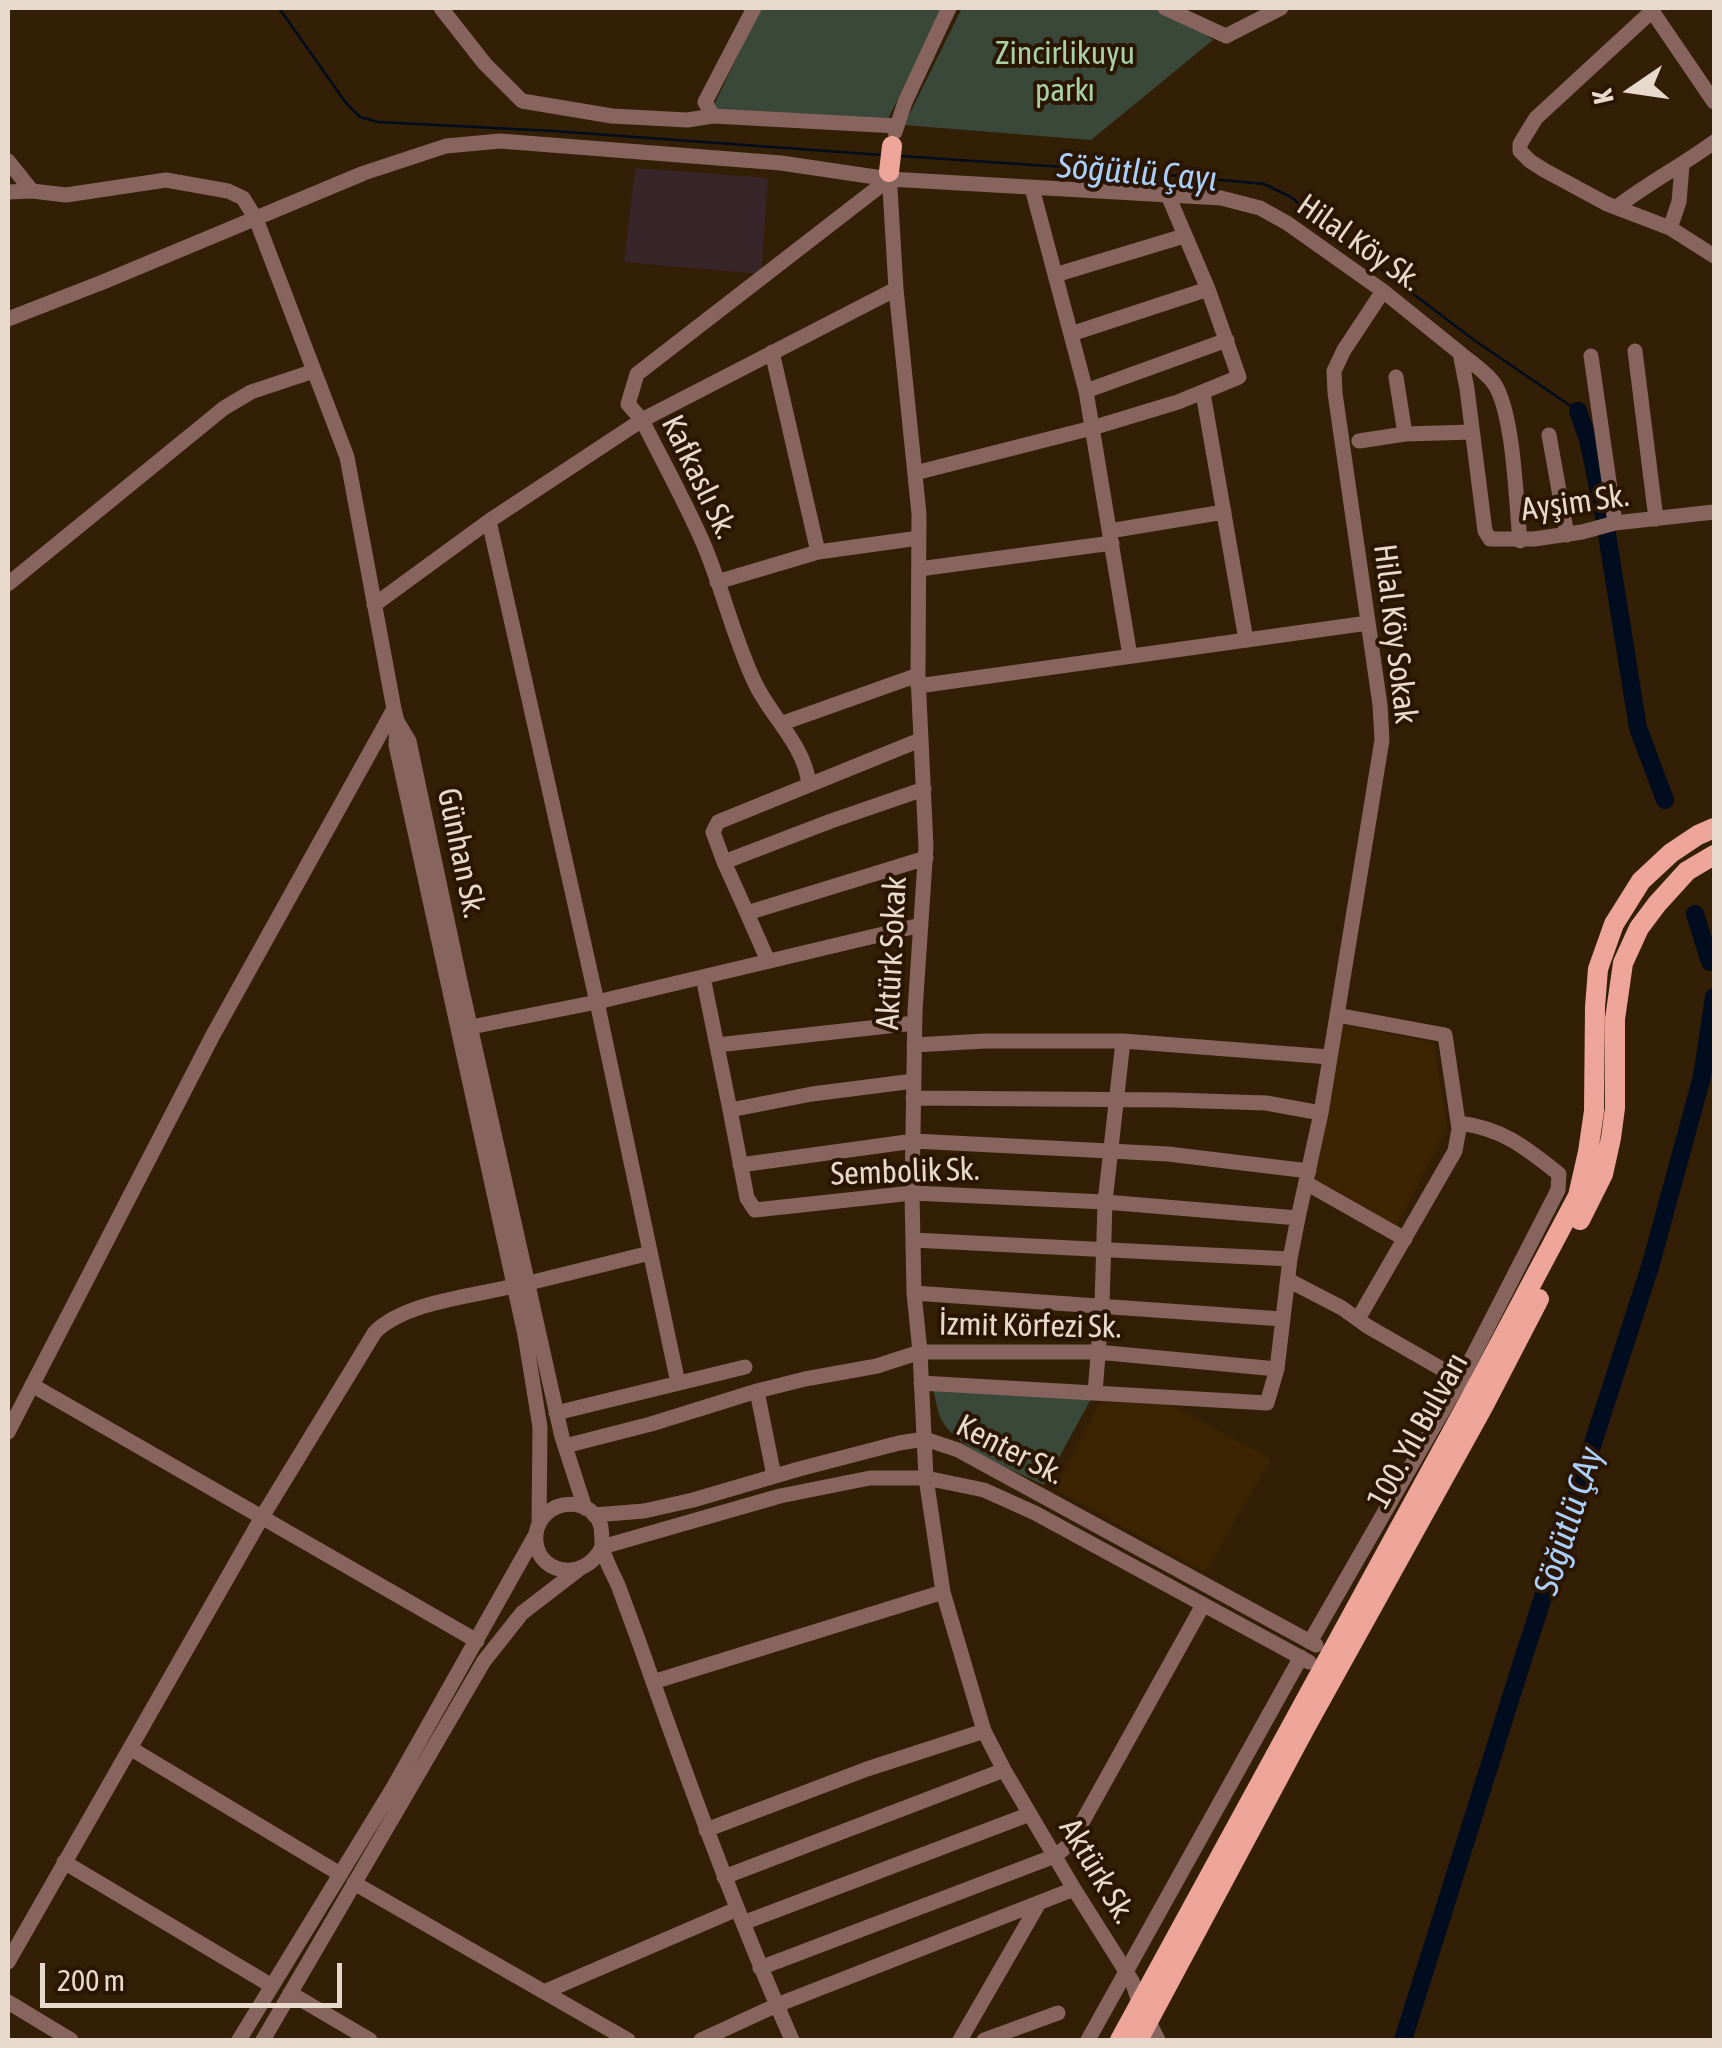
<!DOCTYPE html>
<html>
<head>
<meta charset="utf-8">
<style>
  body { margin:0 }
  #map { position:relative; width:1722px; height:2048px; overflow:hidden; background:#331f06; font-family:"Asap Condensed",sans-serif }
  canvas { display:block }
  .frame { position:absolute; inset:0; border:10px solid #e7d9cb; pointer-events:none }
  .north { position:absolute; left:1582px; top:40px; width:100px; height:100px; -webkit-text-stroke:8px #291500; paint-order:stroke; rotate:257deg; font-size:28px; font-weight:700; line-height:40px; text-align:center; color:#e7d9cb }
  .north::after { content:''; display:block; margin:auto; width:35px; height:45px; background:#e7d9cb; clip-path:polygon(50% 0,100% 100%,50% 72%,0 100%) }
  .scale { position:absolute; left:40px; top:1963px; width:302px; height:45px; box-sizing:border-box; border:5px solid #e7d9cb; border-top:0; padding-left:12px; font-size:30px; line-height:35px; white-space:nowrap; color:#e7d9cb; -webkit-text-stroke:8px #291500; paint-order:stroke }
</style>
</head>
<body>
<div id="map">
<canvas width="1722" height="2048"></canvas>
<div class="frame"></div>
<div class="north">K</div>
<div class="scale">200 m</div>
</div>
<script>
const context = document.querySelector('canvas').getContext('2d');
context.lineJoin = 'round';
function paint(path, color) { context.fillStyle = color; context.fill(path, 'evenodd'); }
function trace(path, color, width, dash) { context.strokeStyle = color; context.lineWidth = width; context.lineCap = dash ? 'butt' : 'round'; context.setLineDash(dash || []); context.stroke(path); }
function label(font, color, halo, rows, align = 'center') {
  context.font = font + ' "Asap Condensed",sans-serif'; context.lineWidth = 8; context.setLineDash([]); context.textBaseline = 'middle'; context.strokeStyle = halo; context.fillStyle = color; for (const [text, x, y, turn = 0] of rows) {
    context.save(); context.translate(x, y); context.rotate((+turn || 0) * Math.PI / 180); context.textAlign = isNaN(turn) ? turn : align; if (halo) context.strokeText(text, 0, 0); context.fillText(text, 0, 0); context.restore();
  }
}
paint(new Path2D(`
  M 1342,1024 L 1434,1043 L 1447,1127 L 1396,1228 L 1313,1182 Z
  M 1100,1402 L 1168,1403 L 1271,1459 L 1205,1572 L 1054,1489 Z`), '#3c2302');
paint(new Path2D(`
  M 635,168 L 768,178 L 761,274 L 624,262 Z`), '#38252a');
paint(new Path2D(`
  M 761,8 L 943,8 L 886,123 L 711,111 Z
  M 962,8 L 1171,8 L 1213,40 L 1091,140 L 904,125 Z
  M 933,1389 L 1091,1399 L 1044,1485 C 1013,1470 960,1451 942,1421 C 937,1412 936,1399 933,1389 Z`), '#3a4839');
trace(new Path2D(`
  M 279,8 L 346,103 L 360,117 L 378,122 L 553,131 L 882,155
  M 900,156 L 1138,172 L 1264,184 L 1291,197 L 1346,243 L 1474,340 L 1578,411`), '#010c1e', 2.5);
trace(new Path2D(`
  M 1578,411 L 1588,439 L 1604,516 L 1638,728 L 1665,800
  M 1695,914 L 1710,962
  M 1403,2040 L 1523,1659 L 1650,1267 L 1702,1077 L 1714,997`), '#010c1e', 18);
trace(new Path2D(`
  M 441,8 L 485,64 L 522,101 L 612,116 L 687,120 L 713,116
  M 754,8 L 705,102 L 713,116 L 897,126
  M 1165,8 L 1226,36 L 1281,8
  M 1650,8 L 1714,102
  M 1652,11 L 1536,118 L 1520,144 L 1520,151 L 1530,161 L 1544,170 L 1607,204 L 1670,228 L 1714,256
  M 895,132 L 905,102 L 949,8
  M 8,161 L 32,191 L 66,195 L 166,180 L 228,191 L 243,198 L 256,219 L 347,457 L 394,709 L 397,721 L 409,741 L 460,981 L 562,1437 L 585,1508
  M 889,172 L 896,289 L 919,514 L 918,675 L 926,847 L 915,1011 L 912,1193 L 914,1293 L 920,1352 L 926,1478 L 943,1592 L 984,1731 L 1004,1770 L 1074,1889 L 1132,1981 L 1140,2005 L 1158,2040
  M 1032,188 L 1086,391 L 1130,656
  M 8,192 L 32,191
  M 1617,207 C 1648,183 1683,165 1714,142
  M 1670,228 L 1679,202 L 1682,166
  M 1055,275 L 1184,236
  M 8,319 L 103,282 L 364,173 L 446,146 L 500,141 L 781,163 L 889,179 L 1221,198 L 1260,208 L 1287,223 L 1383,291 L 1460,353 L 1467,389 L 1485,531 L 1490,539 L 1534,539 L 1582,532 L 1615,523 L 1714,512
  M 1071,334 L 1208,289
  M 1635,351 L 1656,519
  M 772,352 L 818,552
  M 1460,353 C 1471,363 1487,372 1495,385 C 1514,416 1516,502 1520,541
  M 1591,356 L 1615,523
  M 1396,377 L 1405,434
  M 1086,391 L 1227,340
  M 1203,393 L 1246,640
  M 1549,435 L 1567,535
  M 1359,441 L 1405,434 L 1472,432
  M 915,473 L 1092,428 L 1178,402 L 1239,377 L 1208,289 L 1167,193
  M 489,521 L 597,1002 L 678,1383
  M 1109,531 L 1224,512
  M 919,569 L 1112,543
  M 717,582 L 818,552 L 919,538
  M 8,584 L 224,408 L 251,392 L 314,371
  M 374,605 L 489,521 L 642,420 L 896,289
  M 918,686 L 1368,623
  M 397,721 L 396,745 L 525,1335 L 540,1427 L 539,1524
  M 783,723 L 918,675
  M 809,784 C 804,744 771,717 755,683 C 734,639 723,590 704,545 C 686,503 663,462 642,420 L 628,404 L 637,374 L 889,179
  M 924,789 L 831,821 L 724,862 L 747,913 L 926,858
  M 724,862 L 713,832 L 718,822 L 920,740
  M 747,913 L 768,961
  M 703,977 L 730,1110
  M 1337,1015 L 1445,1035 L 1459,1129 L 1455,1151 L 1358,1319
  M 471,1027 L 597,1002 L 921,925
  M 717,1045 L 915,1023
  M 914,1045 L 985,1041 L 1123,1041 L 1330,1057
  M 914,1081 L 812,1094 L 730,1110 L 747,1198 L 755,1210 L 912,1193 L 1105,1202 L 1298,1218 L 1321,1113 L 1382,740 L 1380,705 L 1335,393 L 1334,371 L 1344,350 L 1383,291
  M 913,1098 L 1174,1100 L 1266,1103 L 1321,1113
  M 740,1165 L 914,1141 L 1168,1154 L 1309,1171
  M 1306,1183 L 1405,1239
  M 913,1240 L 1290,1259
  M 1288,1280 L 1342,1308 L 1367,1326 L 1468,1384
  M 529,1283 L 650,1253
  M 914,1293 L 1282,1319
  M 921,1383 L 1267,1403 L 1277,1369
  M 32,1385 L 477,1641
  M 757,1391 L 774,1476
  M 1095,1393 L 1102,1305 L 1105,1202 L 1123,1041
  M 556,1413 L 745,1367
  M 8,1432 L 213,1035 L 394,709
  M 565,1446 L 651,1424 L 757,1391 L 805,1379 L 877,1366 L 920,1352 L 1097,1352 L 1277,1369 L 1290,1259 L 1298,1218
  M 594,1515 L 644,1511 L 693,1500 L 799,1469 L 899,1443 L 925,1439 L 958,1450 L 1316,1645
  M 602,1547 L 780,1496 L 870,1478 L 926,1478 L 984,1490 L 1035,1513 L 1309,1662
  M 602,1547 C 584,1585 532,1573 536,1534 C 537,1526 541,1519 546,1514 C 559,1501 582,1501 594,1514 C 605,1525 600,1537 603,1550 C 606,1562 613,1574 618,1585 C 625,1604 632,1623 639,1642 C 686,1776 735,1910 792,2040
  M 1310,1642 L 1461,1379 L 1558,1190 L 1559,1174 C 1525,1147 1502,1128 1458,1123
  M 653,1682 L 943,1592
  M 130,1748 L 340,1874
  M 706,1830 L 867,1769 L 984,1731
  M 64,1862 L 272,1986
  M 724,1877 L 1004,1770
  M 354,1883 L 628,2040
  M 743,1923 L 1030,1814
  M 8,1962 L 262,1517 L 375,1332 C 405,1302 473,1296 514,1286
  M 760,1968 L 1055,1856 L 1070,1844 L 1203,1605
  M 544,1992 L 737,1909
  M 290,1993 L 370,2040
  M 8,2002 L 71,2040
  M 239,2040 L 393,1788 L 536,1534
  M 263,2040 L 484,1661 L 522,1613 L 578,1570
  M 701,2040 L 777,2005 L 1074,1889
  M 960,2040 L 1039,1903
  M 984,2040 L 1058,2013
  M 1088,2040 L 1301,1657`), '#87645e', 15);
trace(new Path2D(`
  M 889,172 L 892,146
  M 1580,1220 L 1603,1174 L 1611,1138 L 1615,1108 L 1615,1019 L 1623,963 L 1639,928 L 1657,904 L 1687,871 L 1714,855
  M 1120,2040 L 1476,1388 L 1578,1196 L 1588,1152 L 1594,1111 L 1595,1007 L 1598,969 L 1614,924 L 1641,881 L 1671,853 L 1698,835 L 1714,828
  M 1138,2040 L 1305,1728 L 1483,1407 L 1539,1299`), '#eda499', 20);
label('32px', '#a8d2a6', '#291500', [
  ["Zincirlikuyu",1065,54],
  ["parkı",1065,91]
]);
label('32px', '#e7d9cb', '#291500', [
  ["Hilal Köy Sk.",1359,243,35],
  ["Kafkaslı Sk.",699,477,64],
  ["Ayşim Sk.",1575,503,-8],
  ["Hilal Köy Sokak",1395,634,83],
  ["Günhan Sk.",461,853,78],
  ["Aktürk Sokak",892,953,-87],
  ["Sembolik Sk.",905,1172,-2],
  ["İzmit Körfezi Sk.",1030,1326,1],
  ["100. Yıl Bulvarı",1418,1431,-61],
  ["Kenter Sk.",1010,1450,27],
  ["Aktürk Sk.",1097,1871,59]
]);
label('italic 35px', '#abcffc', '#291500', [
  ["Söğütlü Çayı",1137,173,5],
  ["Söğütlü ÇAy",1569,1521,-72]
]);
</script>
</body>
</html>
